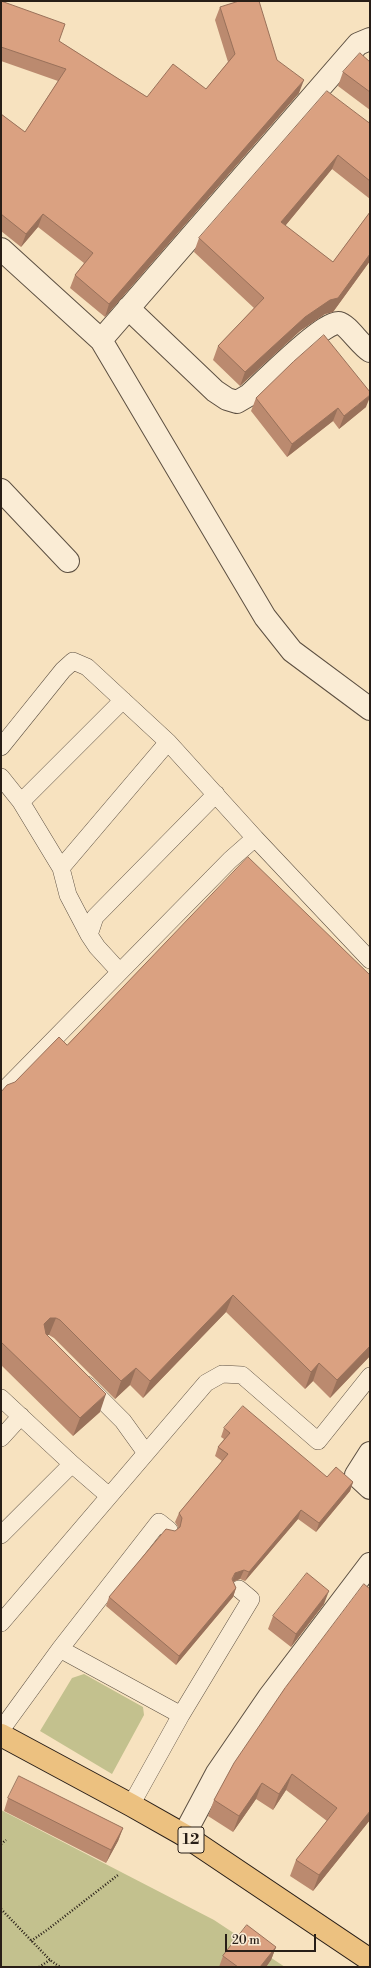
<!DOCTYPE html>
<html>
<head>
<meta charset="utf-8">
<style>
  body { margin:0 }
  #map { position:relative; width:371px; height:1968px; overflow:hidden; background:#f7e2bf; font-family:"Libre Bodoni",serif }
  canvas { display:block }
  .frame { position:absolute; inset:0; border:2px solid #281e17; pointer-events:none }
  .scale { position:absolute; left:225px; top:1934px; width:91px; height:18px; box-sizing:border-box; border:2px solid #281e17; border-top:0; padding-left:5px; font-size:12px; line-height:14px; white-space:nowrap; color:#281e17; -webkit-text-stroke:3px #faecd5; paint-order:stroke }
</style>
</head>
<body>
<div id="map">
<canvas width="371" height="1968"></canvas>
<div class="frame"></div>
<div class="scale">20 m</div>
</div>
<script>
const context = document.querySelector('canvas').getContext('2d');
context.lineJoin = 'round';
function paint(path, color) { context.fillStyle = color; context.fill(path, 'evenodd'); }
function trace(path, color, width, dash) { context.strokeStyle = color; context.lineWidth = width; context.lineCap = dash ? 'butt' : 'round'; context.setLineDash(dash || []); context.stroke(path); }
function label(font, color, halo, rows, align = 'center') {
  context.font = font + ' "Libre Bodoni",serif'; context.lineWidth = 3; context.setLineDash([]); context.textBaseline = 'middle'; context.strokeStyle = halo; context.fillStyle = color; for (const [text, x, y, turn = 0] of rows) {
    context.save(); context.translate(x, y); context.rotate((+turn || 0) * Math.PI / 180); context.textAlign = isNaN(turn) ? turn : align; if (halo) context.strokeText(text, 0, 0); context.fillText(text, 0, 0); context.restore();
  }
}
paint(new Path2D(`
  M 84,1674 L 143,1707 L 144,1715 L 112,1774 L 40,1731 L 72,1678 Z
  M 1,1810 L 214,1920 L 285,1967 L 1,1967 Z`), '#c3c18e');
const lane = new Path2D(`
  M 1,747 L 63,670 L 73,661 L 87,667 L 168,742 L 255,838
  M 1,777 L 21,802 L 61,868 L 68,895 L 89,935
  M 21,802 L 123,700
  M 61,868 L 168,742
  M 119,971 L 97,947 L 89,935 L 95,917 L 216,794
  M 1,1093 L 230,860 L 255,838 L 370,960
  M 87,1385 L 123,1421 L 146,1453
  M 1,1398 L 72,1464 L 1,1535
  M 1,1438 L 21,1416
  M 72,1464 L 109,1496
  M 1,1623 L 206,1383 L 222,1374 L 242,1375 L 318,1441 L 370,1376
  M 60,1649 L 181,1715
  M 1,1730 L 60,1649 L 159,1522 L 169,1530
  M 131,1805 L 181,1715 L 251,1599 L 239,1589`);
const street = new Path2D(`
  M 1,249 L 101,340 L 265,617 L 292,651 L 370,709
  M 128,308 L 215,391 L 227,399 L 237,402 L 249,395 C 262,383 325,320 339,323 C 348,325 360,345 370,351
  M 101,340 L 358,44 L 370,39
  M 1,490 L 68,561
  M 370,1453 L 356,1475 L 370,1488
  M 184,1835 L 217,1773 L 269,1697 L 370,1564`);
const highway = new Path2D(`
  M 1,1735 L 131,1805 L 184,1835 L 370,1960`);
trace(lane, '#5c4f41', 18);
trace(street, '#5c4f41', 24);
trace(highway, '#281e17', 24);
trace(new Path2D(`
  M 1,1844 L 6,1840
  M 1,1909 L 50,1960 L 60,1967
  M 31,1941 L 47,1930 L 118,1875
  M 39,1967 L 50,1960`), '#281e17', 2.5, [1, 2]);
trace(lane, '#faecd5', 17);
trace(street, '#faecd5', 22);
trace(highway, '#ecc180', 22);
paint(new Path2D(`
  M 1,1 L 59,41 L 147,97 L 206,89 L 228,62 L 215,20 L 220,7 L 277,60 L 299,93 L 105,317 L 70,288 L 75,275 L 84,263 L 38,227 L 21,247 L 1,231 L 1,114 L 25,132 L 58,81 L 1,61 Z
  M 370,62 L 370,110 L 338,86 L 343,72 Z
  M 368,122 L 370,123 L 370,199 L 332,169 L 285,226 L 333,262 L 370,212 L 370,261 L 333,312 L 325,314 L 300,331 L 240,386 L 213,360 L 218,346 L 254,308 L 194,252 L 199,238 Z
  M 256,398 L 366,407 L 339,429 L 333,421 L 287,457 L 251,411 Z
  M 1,1092 L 370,1356 L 330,1398 L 313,1381 L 305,1389 L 226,1312 L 143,1398 L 130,1385 L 115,1399 L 54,1338 L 49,1335 L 47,1335 L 100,1412 L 73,1436 L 1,1365 Z
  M 224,1428 L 327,1477 L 353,1482 L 350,1491 L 316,1532 L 298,1519 L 245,1581 L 240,1579 L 233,1582 L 236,1588 L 233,1597 L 176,1665 L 106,1606 L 109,1597 L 178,1529 L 178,1527 L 175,1522 L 179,1513 L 222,1461 L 215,1456 L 218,1447 L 224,1439 L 221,1437 Z
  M 324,1604 L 291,1647 L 268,1629 L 273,1616 Z
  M 285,1688 L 370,1820 L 313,1891 L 290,1876 L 296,1860 L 327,1821 L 286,1790 L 273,1810 L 256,1799 L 233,1832 L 208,1816 L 214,1800 Z
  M 8,1798 L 123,1828 L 118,1841 L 106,1863 L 4,1811 Z
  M 276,1947 L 271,1960 L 266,1967 L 219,1967 L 223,1956 Z`), '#bb8a6f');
paint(new Path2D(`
  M 304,80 L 299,93 L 105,317 L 109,304 Z
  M 338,155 L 332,169 L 276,237 L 281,222 Z
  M 43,214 L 38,227 L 21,247 L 26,234 Z
  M 370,254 L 370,261 L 333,312 L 325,314 L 300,331 L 240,386 L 245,372 L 305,317 Z
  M 370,395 L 370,397 L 366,407 L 339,429 L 344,416 Z
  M 338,408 L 333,421 L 287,457 L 292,444 Z
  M 233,1295 L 226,1312 L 143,1398 L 150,1381 Z
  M 50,1318 L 56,1318 L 49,1335 L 44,1335 L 44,1324 Z
  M 370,1346 L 370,1356 L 330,1398 L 337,1380 Z
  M 319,1363 L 313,1381 L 305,1389 L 311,1372 Z
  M 136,1368 L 130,1385 L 115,1399 L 121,1381 Z
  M 106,1394 L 100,1412 L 73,1436 L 80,1418 Z
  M 353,1482 L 350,1491 L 316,1532 L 319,1523 Z
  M 301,1510 L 298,1519 L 245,1581 L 249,1572 Z
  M 244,1570 L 240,1579 L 232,1582 L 235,1573 Z
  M 236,1588 L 233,1597 L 176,1665 L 179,1656 Z
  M 329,1591 L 324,1604 L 291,1647 L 296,1634 Z
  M 292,1774 L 286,1790 L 273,1810 L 279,1794 Z
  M 262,1783 L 256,1799 L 233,1832 L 239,1816 Z
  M 370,1811 L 370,1820 L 313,1891 L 319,1875 Z
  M 123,1828 L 118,1841 L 106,1863 L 111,1850 Z
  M 276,1947 L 271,1960 L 266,1967 L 260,1967 Z`), '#99715a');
const building = new Path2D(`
  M 1,1 L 65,24 L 59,41 L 147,97 L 173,64 L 206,89 L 235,54 L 220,7 L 239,1 L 259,1 L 277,60 L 304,80 L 109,304 L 75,275 L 93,253 L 43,214 L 26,234 L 1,214 L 1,114 L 25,132 L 66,69 L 1,47 Z
  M 360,53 L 370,62 L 370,92 L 343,72 Z
  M 327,91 L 368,122 L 370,123 L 370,181 L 338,155 L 281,222 L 333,262 L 370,212 L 370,254 L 338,298 L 330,300 L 305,317 L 245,372 L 218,346 L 264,298 L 199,238 Z
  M 324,335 L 370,392 L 370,395 L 344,416 L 338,408 L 292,444 L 256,398 L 293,362 Z
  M 248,857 L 370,975 L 370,1346 L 337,1380 L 319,1363 L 311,1372 L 233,1295 L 150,1381 L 136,1368 L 121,1381 L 60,1320 L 56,1318 L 50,1318 L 44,1324 L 46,1334 L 106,1394 L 80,1418 L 1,1342 L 1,1092 L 7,1085 L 15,1082 L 59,1037 L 67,1045 Z
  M 243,1406 L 327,1477 L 336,1467 L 353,1482 L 319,1523 L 301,1510 L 249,1572 L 244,1570 L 235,1573 L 232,1579 L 236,1588 L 179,1656 L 109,1597 L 166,1529 L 175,1531 L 180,1527 L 182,1518 L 179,1513 L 228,1454 L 218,1447 L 230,1433 L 224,1428 Z
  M 307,1573 L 329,1591 L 296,1634 L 273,1616 Z
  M 364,1584 L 370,1589 L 370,1811 L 319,1875 L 296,1860 L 337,1808 L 292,1774 L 279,1794 L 262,1783 L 239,1816 L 214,1800 L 234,1763 L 285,1688 Z
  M 19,1776 L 123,1828 L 111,1850 L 8,1798 Z
  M 247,1925 L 276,1947 L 260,1967 L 238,1967 L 223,1956 Z`);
paint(building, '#daa181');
trace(building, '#99715a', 1);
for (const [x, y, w] of [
  [191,1840,26]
]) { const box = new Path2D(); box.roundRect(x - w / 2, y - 13, w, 26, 3); context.fillStyle = '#faecd5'; context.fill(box); trace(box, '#281e17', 1); }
label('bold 15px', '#281e17', null, [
  ["12",191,1840]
]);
</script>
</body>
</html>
